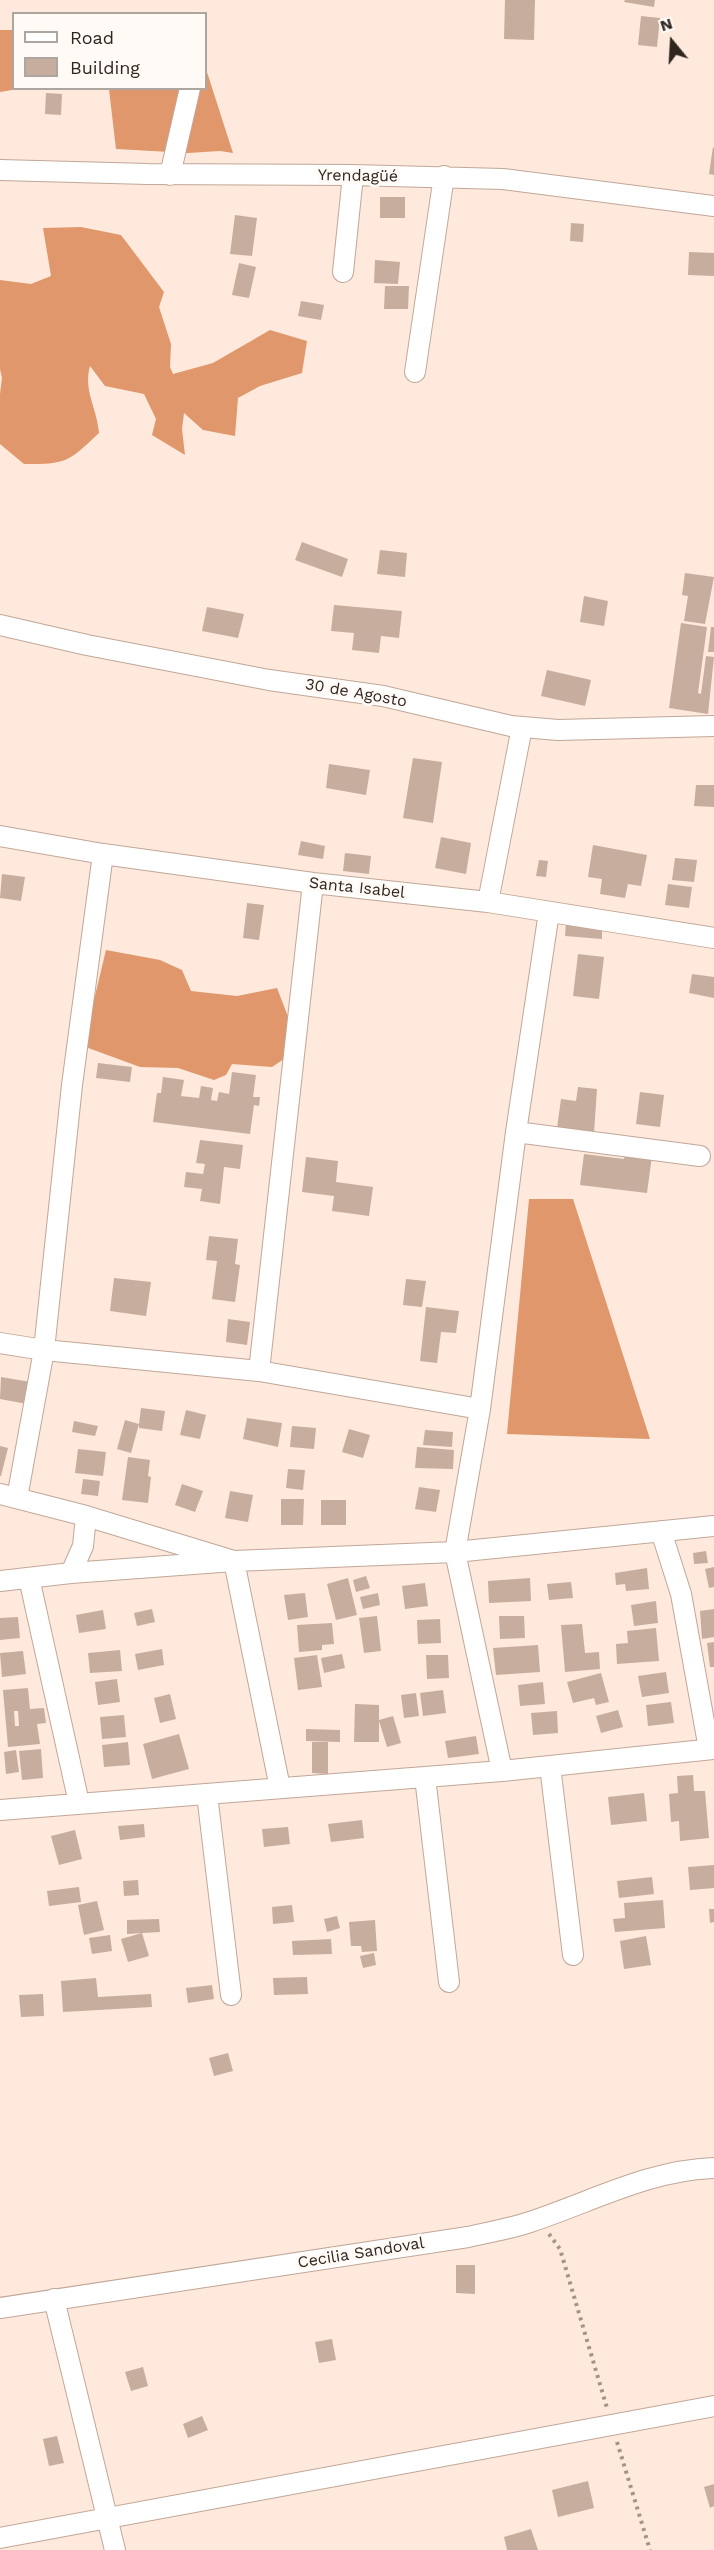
<!DOCTYPE html>
<html>
<head>
<meta charset="utf-8">
<style>
  body { margin:0 }
  #map { position:relative; width:714px; height:2550px; overflow:hidden; background:#fee9dc; font-family:"Work Sans",sans-serif }
  canvas { display:block }
  .legend { position:absolute; left:12px; top:12px; width:195px; height:78px; box-sizing:border-box; background:#fffaf6; border:2px solid #aca5a0; margin:0; padding:8px 10px; list-style:none; font-size:18px; color:#302620 }
  .legend li { display:flex; align-items:center; gap:12px; height:30px }
  .legend b { width:30px; border:2px solid #aca5a0 }
  .north { position:absolute; left:642px; top:12px; width:60px; height:60px; -webkit-text-stroke:4px #fffaf6; paint-order:stroke; rotate:342deg; font-size:16px; font-weight:700; line-height:24px; text-align:center; color:#302620 }
  .north::after { content:''; display:block; margin:auto; width:21px; height:27px; background:#302620; clip-path:polygon(50% 0,100% 100%,50% 72%,0 100%) }
</style>
</head>
<body>
<div id="map">
<canvas width="714" height="2550"></canvas>
<ul class="legend">
<li><b style="height:8px;background:#fff"></b>Road</li>
<li><b style="height:16px;background:#c7ad9e"></b>Building</li>
</ul>
<div class="north">N</div>
</div>
<script>
const context = document.querySelector('canvas').getContext('2d');
context.lineJoin = 'round';
function paint(path, color) { context.fillStyle = color; context.fill(path, 'evenodd'); }
function trace(path, color, width, dash) { context.strokeStyle = color; context.lineWidth = width; context.lineCap = dash ? 'butt' : 'round'; context.setLineDash(dash || []); context.stroke(path); }
function label(font, color, halo, rows, align = 'center') {
  context.font = font + ' "Work Sans",sans-serif'; context.lineWidth = 6; context.setLineDash([]); context.textBaseline = 'middle'; context.strokeStyle = halo; context.fillStyle = color; for (const [text, x, y, turn = 0] of rows) {
    context.save(); context.translate(x, y); context.rotate((+turn || 0) * Math.PI / 180); context.textAlign = isNaN(turn) ? turn : align; if (halo) context.strokeText(text, 0, 0); context.fillText(text, 0, 0); context.restore();
  }
}
paint(new Path2D(`
  M 0,30 L 13,30 L 14,88 L 18,89 L 0,92 Z
  M 206,69 L 233,153 L 220,151 L 188,153 L 116,149 L 109,89 L 206,88 Z
  M 81,227 L 121,235 L 164,292 L 159,307 L 171,344 L 170,367 L 173,374 L 213,363 L 270,330 L 307,341 L 302,373 L 260,386 L 238,398 L 235,436 L 203,430 L 184,413 L 182,429 L 185,455 L 152,435 L 156,419 L 144,394 L 105,386 L 90,366 C 83,390 97,408 99,433 C 67,463 67,464 24,464 L 0,444 L 0,394 L 2,378 L 0,369 L 0,280 L 31,284 L 51,276 L 43,228 Z
  M 106,950 L 160,960 L 182,970 L 191,991 L 237,996 L 277,988 L 292,1027 L 284,1059 L 272,1067 L 232,1064 L 226,1075 L 214,1080 L 178,1068 L 140,1067 L 83,1046 Z
  M 529,1199 L 573,1199 L 650,1439 L 507,1434 Z`), '#e0976b');
paint(new Path2D(`
  M 505,0 L 535,0 L 534,40 L 504,39 Z
  M 625,0 L 655,0 L 654,7 L 624,2 Z
  M 641,16 L 660,18 L 657,47 L 638,45 Z
  M 46,93 L 62,94 L 61,115 L 45,114 Z
  M 713,147 L 714,148 L 714,175 L 709,174 Z
  M 380,197 L 405,197 L 405,218 L 380,218 Z
  M 235,215 L 257,218 L 252,256 L 230,254 Z
  M 571,223 L 584,224 L 583,242 L 570,241 Z
  M 689,252 L 714,253 L 714,276 L 688,275 Z
  M 375,260 L 400,262 L 398,284 L 374,283 Z
  M 239,263 L 256,267 L 249,298 L 232,295 Z
  M 385,286 L 409,286 L 408,309 L 384,309 Z
  M 301,301 L 324,305 L 321,320 L 298,316 Z
  M 302,542 L 348,559 L 342,577 L 295,560 Z
  M 380,550 L 407,553 L 405,577 L 377,574 Z
  M 685,573 L 714,577 L 705,624 L 684,621 L 688,596 L 682,595 Z
  M 584,596 L 608,601 L 604,626 L 580,622 Z
  M 334,605 L 402,611 L 399,638 L 381,636 L 379,653 L 352,650 L 354,633 L 331,631 Z
  M 207,607 L 244,614 L 238,638 L 202,631 Z
  M 681,623 L 707,627 L 698,693 L 701,694 L 706,656 L 714,657 L 708,714 L 669,708 Z
  M 711,627 L 714,627 L 714,652 L 708,652 Z
  M 547,670 L 591,680 L 585,706 L 541,696 Z
  M 413,758 L 442,762 L 433,823 L 403,818 Z
  M 329,764 L 370,770 L 366,795 L 326,788 Z
  M 696,785 L 714,785 L 714,807 L 694,806 Z
  M 441,837 L 471,843 L 466,874 L 435,868 Z
  M 301,841 L 325,846 L 323,859 L 298,855 Z
  M 593,845 L 647,855 L 641,886 L 628,884 L 625,898 L 600,894 L 602,879 L 588,877 Z
  M 345,853 L 371,856 L 369,874 L 343,871 Z
  M 675,858 L 697,860 L 694,882 L 672,880 Z
  M 539,860 L 548,861 L 546,877 L 536,876 Z
  M 2,874 L 25,877 L 21,901 L 0,898 Z
  M 668,884 L 692,887 L 689,908 L 665,905 Z
  M 247,903 L 264,905 L 259,940 L 243,938 Z
  M 566,923 L 602,926 L 602,939 L 565,936 Z
  M 578,954 L 604,957 L 599,999 L 573,996 Z
  M 692,974 L 714,977 L 714,998 L 689,993 Z
  M 98,1063 L 132,1067 L 130,1082 L 96,1078 Z
  M 232,1072 L 256,1075 L 253,1097 L 260,1097 L 259,1106 L 254,1105 L 250,1134 L 153,1122 L 157,1093 L 161,1093 L 163,1077 L 184,1080 L 181,1096 L 199,1098 L 201,1086 L 213,1088 L 211,1100 L 217,1101 L 219,1092 L 229,1094 Z
  M 578,1087 L 597,1089 L 594,1133 L 557,1128 L 561,1099 L 576,1101 Z
  M 640,1092 L 664,1095 L 660,1127 L 636,1124 Z
  M 200,1140 L 243,1145 L 240,1169 L 224,1167 L 220,1204 L 200,1201 L 202,1189 L 184,1187 L 186,1172 L 203,1174 L 205,1164 L 196,1163 Z
  M 625,1153 L 652,1156 L 647,1193 L 580,1185 L 584,1154 L 624,1159 Z
  M 306,1157 L 338,1161 L 336,1182 L 373,1187 L 369,1216 L 332,1211 L 334,1196 L 302,1192 Z
  M 209,1236 L 238,1239 L 235,1264 L 240,1265 L 235,1302 L 212,1299 L 217,1261 L 206,1260 Z
  M 114,1278 L 151,1282 L 146,1316 L 110,1311 Z
  M 406,1279 L 426,1281 L 422,1307 L 403,1305 Z
  M 426,1307 L 459,1311 L 456,1333 L 441,1332 L 437,1363 L 420,1361 Z
  M 228,1319 L 250,1322 L 247,1345 L 226,1342 Z
  M 1,1377 L 31,1382 L 27,1404 L 0,1399 Z
  M 141,1408 L 165,1411 L 162,1431 L 139,1428 L 139,1424 L 131,1453 L 117,1449 L 125,1420 L 139,1424 Z
  M 186,1410 L 206,1415 L 200,1439 L 180,1435 Z
  M 247,1418 L 282,1423 L 278,1447 L 243,1439 Z
  M 74,1421 L 98,1426 L 95,1436 L 72,1432 Z
  M 292,1426 L 316,1428 L 314,1449 L 290,1447 Z
  M 349,1429 L 370,1435 L 363,1458 L 342,1452 Z
  M 425,1430 L 453,1432 L 452,1447 L 423,1445 Z
  M 0,1446 L 8,1448 L 1,1476 L 0,1476 Z
  M 417,1447 L 454,1450 L 453,1469 L 415,1468 Z
  M 78,1449 L 106,1452 L 103,1476 L 75,1473 Z
  M 128,1457 L 150,1460 L 148,1476 L 151,1477 L 148,1503 L 122,1500 Z
  M 288,1469 L 305,1470 L 303,1490 L 286,1488 Z
  M 83,1479 L 100,1481 L 98,1496 L 81,1494 Z
  M 182,1484 L 203,1491 L 195,1512 L 175,1505 Z
  M 419,1487 L 440,1490 L 436,1512 L 415,1509 Z
  M 230,1491 L 253,1495 L 248,1522 L 225,1518 Z
  M 281,1499 L 304,1499 L 303,1525 L 281,1525 Z
  M 321,1500 L 346,1500 L 346,1525 L 321,1525 Z
  M 706,1551 L 708,1563 L 694,1564 L 693,1553 Z
  M 714,1567 L 714,1587 L 709,1588 L 705,1569 Z
  M 647,1568 L 649,1589 L 626,1591 L 625,1584 L 616,1585 L 615,1573 Z
  M 366,1576 L 370,1588 L 356,1592 L 353,1580 Z
  M 348,1578 L 357,1615 L 336,1620 L 327,1584 Z
  M 530,1578 L 531,1601 L 489,1603 L 488,1581 Z
  M 571,1582 L 573,1598 L 549,1600 L 547,1584 Z
  M 425,1583 L 428,1606 L 405,1609 L 402,1586 Z
  M 305,1593 L 308,1617 L 288,1620 L 284,1595 Z
  M 378,1593 L 380,1605 L 363,1609 L 360,1597 Z
  M 656,1601 L 658,1623 L 634,1626 L 631,1605 Z
  M 152,1609 L 155,1622 L 137,1626 L 134,1613 Z
  M 714,1609 L 714,1637 L 702,1639 L 700,1611 Z
  M 103,1610 L 106,1629 L 79,1633 L 76,1615 Z
  M 377,1616 L 381,1651 L 364,1653 L 359,1618 Z
  M 499,1616 L 524,1616 L 525,1638 L 500,1639 Z
  M 18,1617 L 20,1638 L 0,1640 L 0,1618 Z
  M 440,1619 L 441,1643 L 418,1644 L 417,1620 Z
  M 332,1623 L 334,1644 L 322,1645 L 322,1650 L 299,1652 L 297,1625 Z
  M 582,1624 L 585,1653 L 599,1652 L 600,1669 L 565,1672 L 561,1625 Z
  M 656,1628 L 659,1661 L 617,1664 L 616,1644 L 628,1643 L 627,1631 Z
  M 714,1642 L 714,1667 L 710,1667 L 707,1643 Z
  M 538,1645 L 540,1672 L 496,1675 L 493,1648 Z
  M 162,1649 L 164,1665 L 138,1670 L 135,1654 Z
  M 120,1650 L 122,1671 L 90,1673 L 88,1653 Z
  M 23,1651 L 26,1674 L 2,1677 L 0,1653 Z
  M 342,1654 L 345,1668 L 324,1673 L 321,1658 Z
  M 317,1655 L 322,1687 L 298,1690 L 294,1658 Z
  M 426,1655 L 448,1655 L 449,1678 L 427,1679 Z
  M 666,1672 L 669,1693 L 642,1697 L 638,1676 Z
  M 601,1673 L 609,1702 L 596,1705 L 594,1698 L 573,1703 L 567,1682 Z
  M 117,1679 L 120,1702 L 98,1705 L 95,1682 Z
  M 543,1682 L 545,1704 L 520,1706 L 518,1685 Z
  M 28,1688 L 30,1709 L 44,1708 L 46,1723 L 37,1724 L 40,1744 L 8,1747 L 3,1690 ZM 14,1711 L 18,1711 L 19,1726 L 15,1726 Z
  M 443,1690 L 446,1713 L 423,1716 L 420,1693 Z
  M 416,1693 L 419,1716 L 404,1718 L 401,1695 Z
  M 170,1694 L 176,1719 L 160,1723 L 154,1698 Z
  M 671,1702 L 674,1723 L 648,1726 L 646,1705 Z
  M 355,1704 L 379,1705 L 379,1720 L 393,1716 L 401,1743 L 387,1747 L 379,1721 L 379,1742 L 354,1742 Z
  M 618,1710 L 623,1727 L 601,1733 L 596,1716 Z
  M 557,1711 L 558,1733 L 533,1735 L 531,1713 Z
  M 124,1715 L 126,1737 L 102,1739 L 100,1717 Z
  M 306,1729 L 340,1730 L 340,1742 L 306,1741 Z
  M 179,1734 L 189,1769 L 152,1779 L 143,1744 Z
  M 476,1736 L 479,1754 L 448,1758 L 445,1741 Z
  M 128,1742 L 130,1765 L 104,1767 L 102,1745 Z
  M 312,1742 L 328,1742 L 328,1774 L 312,1773 Z
  M 41,1749 L 43,1778 L 22,1780 L 19,1751 Z
  M 16,1750 L 19,1772 L 6,1774 L 4,1752 Z
  M 693,1775 L 694,1791 L 705,1791 L 709,1838 L 680,1841 L 679,1821 L 671,1822 L 669,1794 L 678,1793 L 677,1776 Z
  M 644,1793 L 647,1821 L 611,1825 L 608,1797 Z
  M 362,1820 L 364,1838 L 331,1842 L 328,1824 Z
  M 144,1824 L 145,1837 L 120,1840 L 118,1826 Z
  M 288,1827 L 290,1844 L 264,1847 L 262,1829 Z
  M 75,1830 L 82,1859 L 59,1865 L 51,1836 Z
  M 714,1865 L 714,1888 L 690,1890 L 688,1867 Z
  M 652,1877 L 654,1894 L 619,1898 L 617,1881 Z
  M 138,1880 L 139,1895 L 124,1896 L 123,1881 Z
  M 79,1887 L 81,1902 L 49,1906 L 47,1891 Z
  M 663,1900 L 665,1928 L 615,1932 L 613,1919 L 625,1918 L 624,1903 Z
  M 97,1901 L 104,1930 L 84,1935 L 78,1905 Z
  M 292,1905 L 294,1922 L 273,1924 L 272,1907 Z
  M 709,1909 L 714,1909 L 714,1922 L 710,1923 Z
  M 337,1916 L 340,1928 L 327,1932 L 324,1919 Z
  M 159,1919 L 160,1932 L 127,1934 L 127,1920 Z
  M 375,1920 L 377,1951 L 362,1952 L 361,1946 L 351,1946 L 349,1922 Z
  M 142,1933 L 149,1956 L 128,1962 L 121,1939 Z
  M 110,1935 L 112,1951 L 92,1954 L 89,1938 Z
  M 646,1936 L 651,1965 L 624,1969 L 620,1941 Z
  M 331,1939 L 332,1954 L 293,1955 L 292,1941 Z
  M 374,1953 L 376,1965 L 363,1968 L 360,1956 Z
  M 307,1977 L 308,1994 L 274,1995 L 273,1978 Z
  M 96,1978 L 98,1997 L 151,1994 L 152,2007 L 63,2012 L 61,1981 Z
  M 212,1985 L 214,1999 L 188,2003 L 186,1988 Z
  M 43,1994 L 44,2016 L 21,2017 L 19,1995 Z
  M 228,2053 L 233,2071 L 214,2076 L 209,2058 Z
  M 456,2265 L 475,2265 L 475,2294 L 456,2293 Z
  M 332,2339 L 336,2360 L 319,2363 L 315,2342 Z
  M 143,2367 L 148,2386 L 131,2391 L 125,2372 Z
  M 202,2416 L 208,2430 L 188,2438 L 183,2424 Z
  M 57,2436 L 64,2463 L 49,2466 L 43,2439 Z
  M 588,2481 L 594,2508 L 558,2517 L 552,2490 Z
  M 714,2484 L 714,2506 L 710,2508 L 704,2487 Z
  M 531,2529 L 538,2550 L 507,2550 L 504,2537 Z`), '#c7ad9e');
const minor = new Path2D(`
  M 0,170 L 148,174 L 353,175 L 503,179 L 714,206
  M 170,175 L 190,88
  M 343,272 L 353,175
  M 415,372 L 444,176
  M 0,625 L 87,645 L 269,680 L 383,696 L 511,726 L 558,730 L 714,726
  M 0,836 L 103,854 L 313,883 L 488,902 L 714,938
  M 488,902 L 522,727
  M 516,1132 L 700,1156
  M 0,1343 L 44,1350 L 259,1371 L 480,1409
  M 259,1371 L 313,883
  M 0,1494 L 86,1516 L 234,1561 L 280,1788
  M 17,1498 L 44,1350 L 72,1085 L 103,854
  M 661,1531 L 681,1594 L 709,1749
  M 71,1573 L 83,1546 L 86,1516
  M 29,1578 L 79,1803
  M 0,1581 L 71,1573 L 234,1561 L 455,1552 L 714,1526
  M 550,1766 L 573,1955
  M 502,1771 L 455,1552 L 480,1409 L 516,1132 L 549,912
  M 425,1777 L 449,1982
  M 207,1794 L 231,1995
  M 0,1810 L 502,1771 L 714,1749
  M 54,2299 L 115,2550
  M 0,2308 L 468,2237 C 488,2232 510,2229 530,2222 C 591,2202 649,2170 714,2168
  M 0,2538 L 714,2406`);
trace(minor, '#c1a798', 22);
trace(new Path2D(`
  M 549,2234 L 560,2249 L 607,2408
  M 617,2442 L 650,2550`), '#a39389', 4, [3, 4.5]);
trace(minor, '#fff', 20);
label('16px', '#302620', '#fffaf6', [
  ["Yrendagüé",358,176,1],
  ["30 de Agosto",356,693,10],
  ["Santa Isabel",357,888,6],
  ["Cecilia Sandoval",361,2253,-9]
]);
</script>
</body>
</html>
